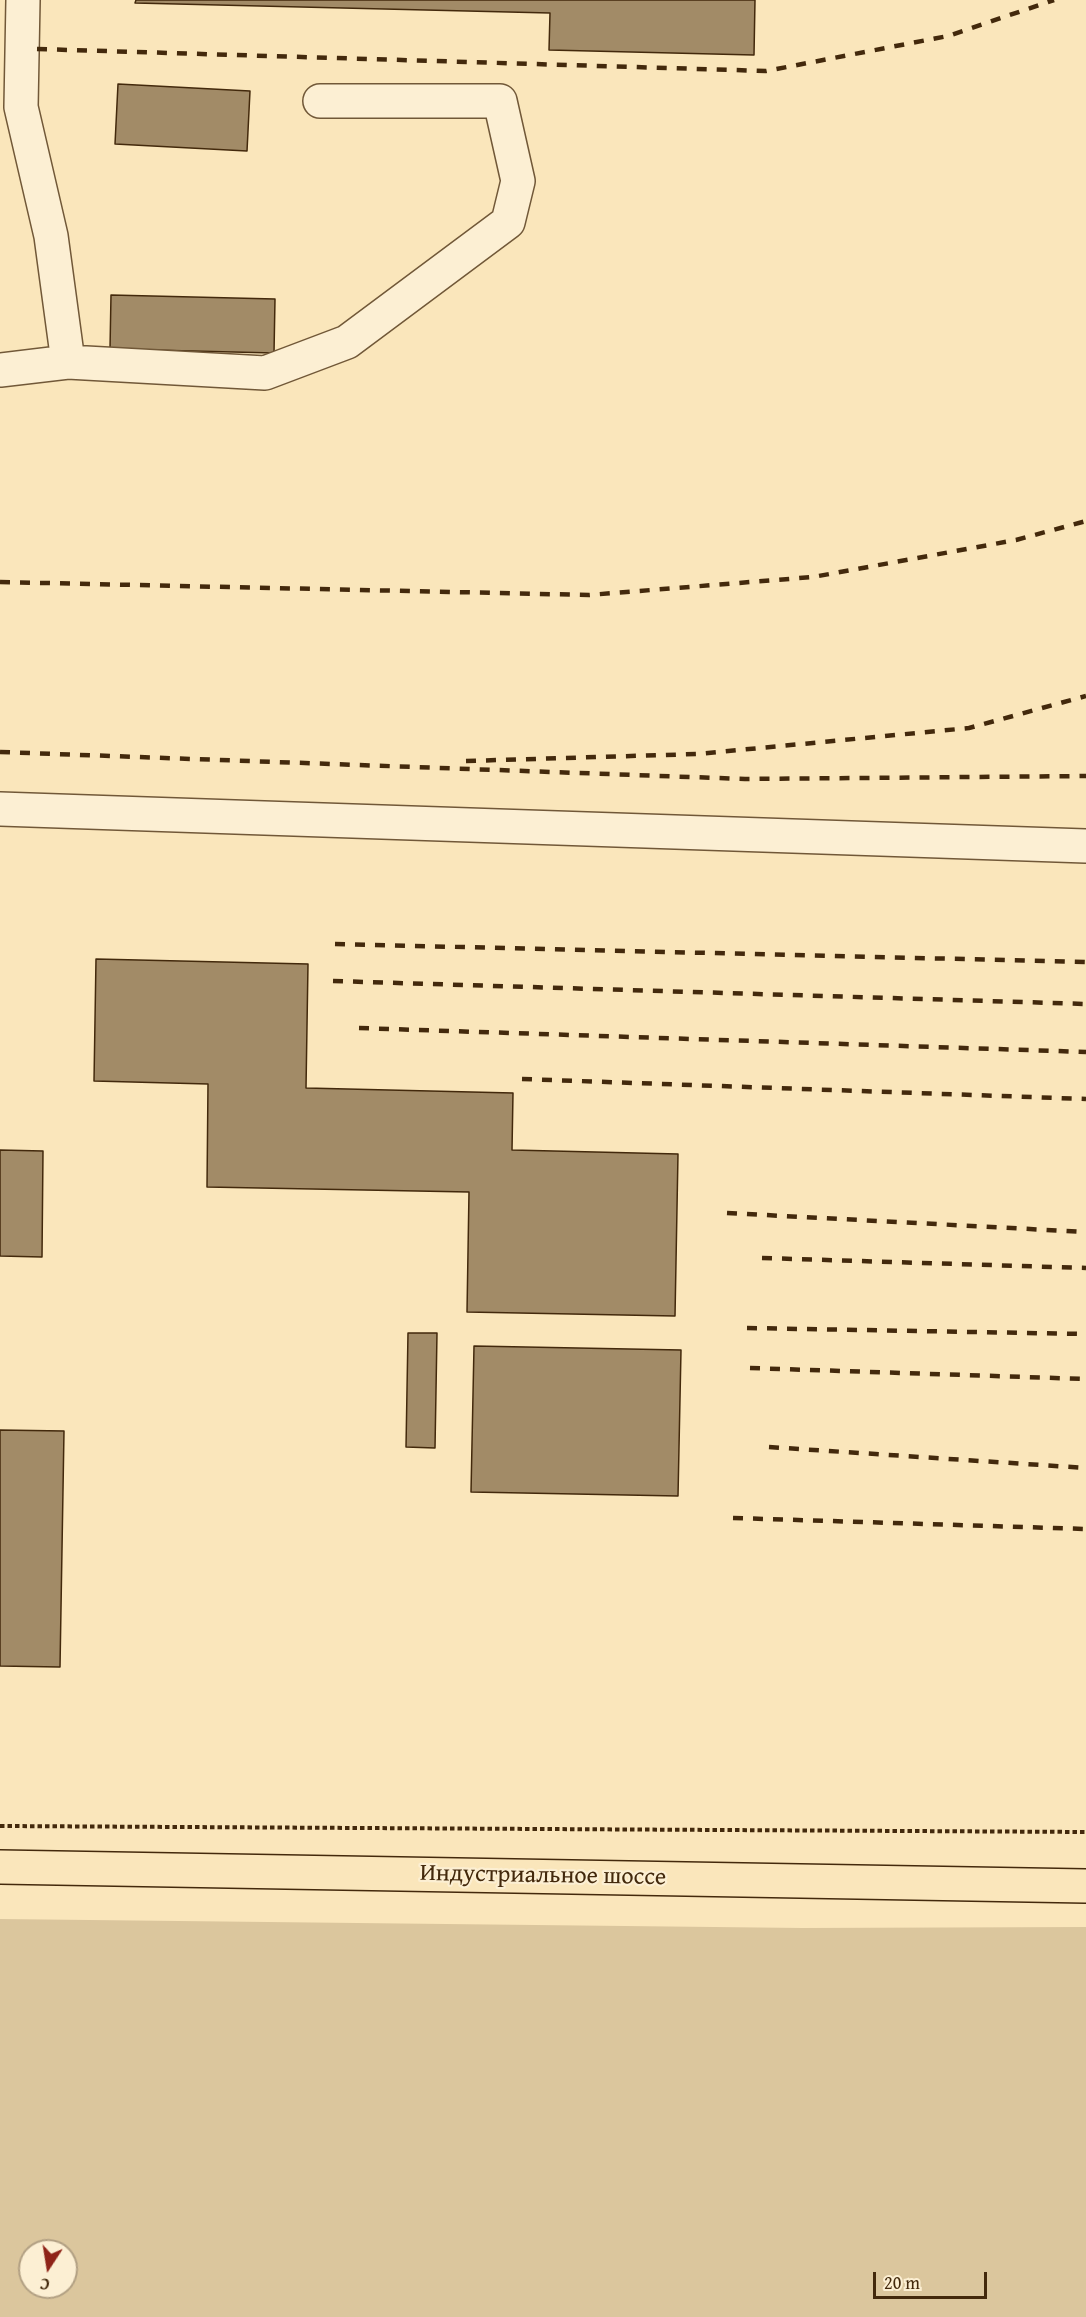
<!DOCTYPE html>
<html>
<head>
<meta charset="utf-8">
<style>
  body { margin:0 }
  #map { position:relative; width:1086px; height:2317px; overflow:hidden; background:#fae6bb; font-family:"Gentium Book Plus",serif }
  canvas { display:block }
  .north { position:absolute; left:18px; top:2239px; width:60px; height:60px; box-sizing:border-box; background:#fcefd3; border:2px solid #b2a083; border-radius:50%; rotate:192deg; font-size:16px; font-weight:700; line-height:24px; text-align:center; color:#43290c }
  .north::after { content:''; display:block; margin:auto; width:21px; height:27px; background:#8f2418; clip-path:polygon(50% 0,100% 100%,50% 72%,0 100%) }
  .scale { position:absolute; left:873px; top:2272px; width:114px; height:27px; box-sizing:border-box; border:3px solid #43290c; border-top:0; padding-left:8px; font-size:18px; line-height:21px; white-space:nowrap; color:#43290c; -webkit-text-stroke:4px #fcefd3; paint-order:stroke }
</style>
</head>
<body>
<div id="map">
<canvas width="1086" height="2317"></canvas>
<div class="north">С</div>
<div class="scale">20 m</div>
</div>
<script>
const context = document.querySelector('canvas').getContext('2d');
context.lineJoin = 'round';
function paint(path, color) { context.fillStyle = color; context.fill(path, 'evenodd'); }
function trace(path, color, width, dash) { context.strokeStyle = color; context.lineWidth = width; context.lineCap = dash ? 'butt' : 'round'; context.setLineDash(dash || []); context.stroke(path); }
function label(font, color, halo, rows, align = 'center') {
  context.font = font + ' "Gentium Book Plus",serif'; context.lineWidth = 4.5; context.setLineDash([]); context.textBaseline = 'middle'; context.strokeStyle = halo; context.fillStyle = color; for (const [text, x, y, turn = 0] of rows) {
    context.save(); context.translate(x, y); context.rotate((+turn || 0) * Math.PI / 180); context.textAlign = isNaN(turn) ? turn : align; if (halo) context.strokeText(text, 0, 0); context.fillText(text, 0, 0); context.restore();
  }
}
paint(new Path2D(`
  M 0,1919 L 803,1928 L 1086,1927 L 1086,2317 L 0,2317 ZM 30,2251 L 66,2251 L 66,2287 L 30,2287 Z`), '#dbc69d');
const building = new Path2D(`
  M 136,0 L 755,0 L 754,55 L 549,50 L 550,13 L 135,3 Z
  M 118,84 L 250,91 L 247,151 L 115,144 Z
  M 111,295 L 275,299 L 274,353 L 110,349 Z
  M 96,959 L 308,964 L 306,1088 L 513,1093 L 512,1150 L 678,1154 L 675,1316 L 467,1312 L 469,1192 L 207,1187 L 208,1084 L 94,1081 Z
  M 0,1150 L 43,1151 L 42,1257 L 0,1256 Z
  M 408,1333 L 437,1333 L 435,1448 L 406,1447 Z
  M 474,1346 L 681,1350 L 678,1496 L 471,1492 Z
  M 0,1430 L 64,1431 L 60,1667 L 0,1666 Z`);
paint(building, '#a28b67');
trace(building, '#43290c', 1.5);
const minor = new Path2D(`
  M 23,0 L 21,107 L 51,236 L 68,362
  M 0,370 L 68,362 L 265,373 L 347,342 L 508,222 L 518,181 L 500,101 L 320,101
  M 0,809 L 1086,846`);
const major = new Path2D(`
  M 0,1867 L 1086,1886`);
trace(minor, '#715838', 36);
trace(major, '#43290c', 36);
trace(new Path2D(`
  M 0,1826 L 1086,1832`), '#43290c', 4, [4.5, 3]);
trace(minor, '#fcefd3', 33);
trace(major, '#fae6bb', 33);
trace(new Path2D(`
  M 37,49 L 766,71 L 948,36 L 1054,0
  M 0,582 L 589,595 L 813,577 L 1016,540 L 1086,521
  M 0,752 L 745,779 L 1086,776
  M 466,761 L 697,754 L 969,728 L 1086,696
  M 335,944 L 1086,962
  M 333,981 L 1086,1004
  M 359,1028 L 1086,1052
  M 522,1079 L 1086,1099
  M 727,1213 L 1086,1232
  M 762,1258 L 1086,1268
  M 747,1328 L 1086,1334
  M 750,1368 L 1086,1379
  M 769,1447 L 1086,1468
  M 733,1518 L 1086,1529`), '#43290c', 4.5, [10, 10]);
label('24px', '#43290c', '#fcefd3', [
  ["Индустриальное шоссе",543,1876,1]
]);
</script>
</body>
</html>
